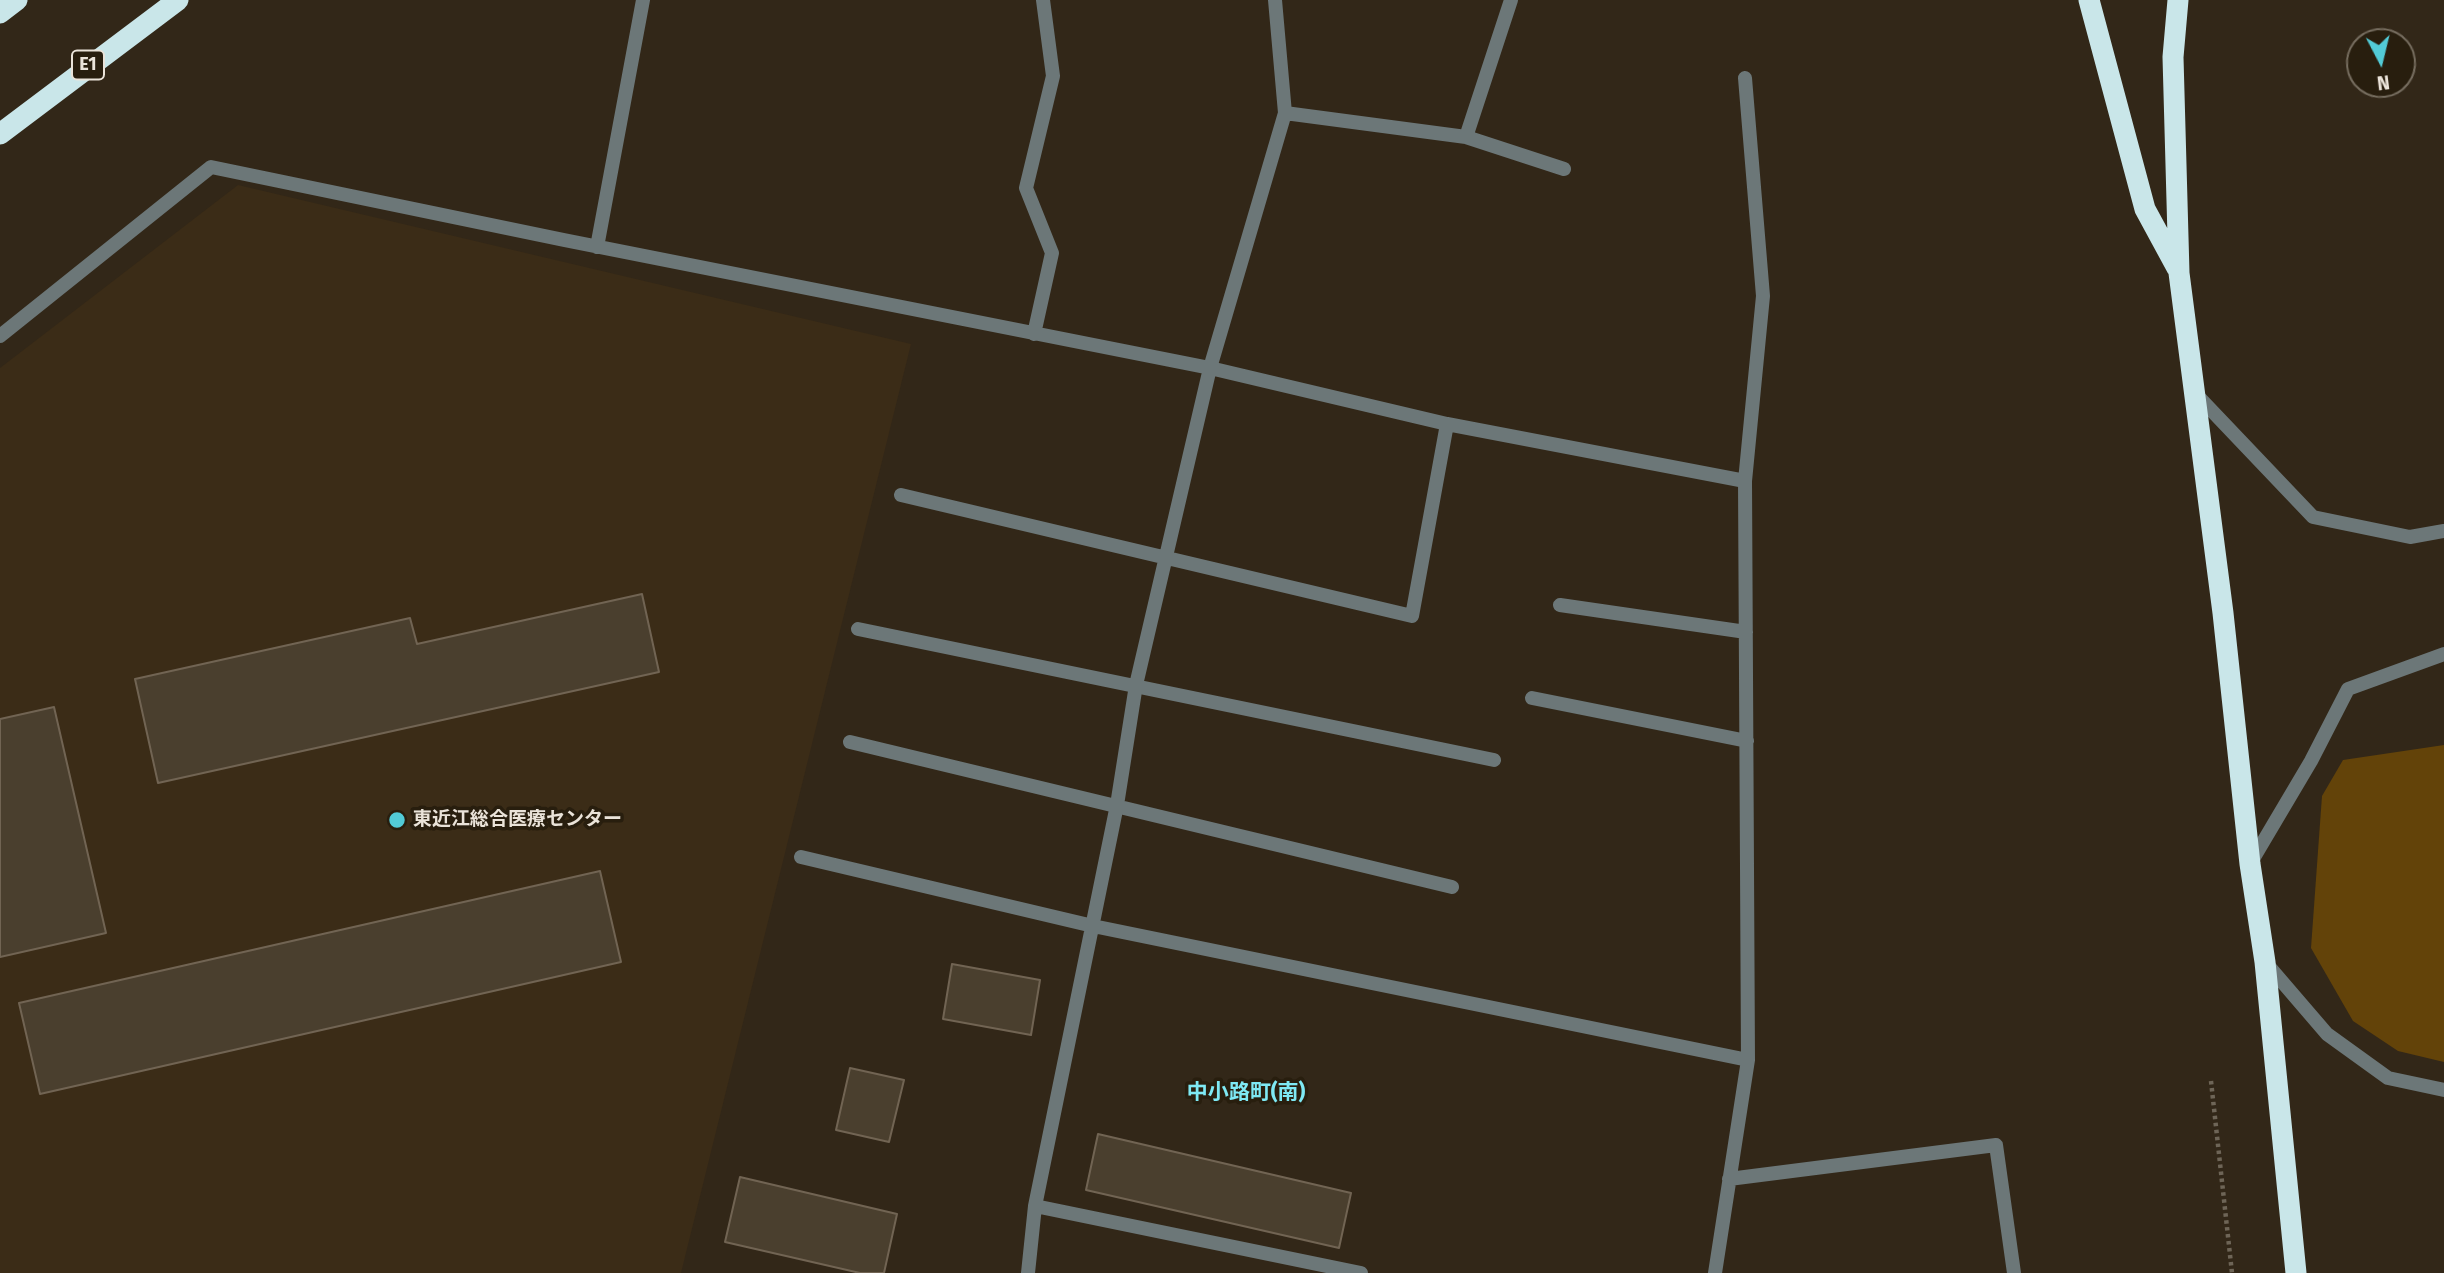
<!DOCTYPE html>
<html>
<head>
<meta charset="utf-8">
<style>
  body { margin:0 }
  #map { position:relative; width:2444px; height:1273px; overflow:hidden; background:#322718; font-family:"Fira Sans",sans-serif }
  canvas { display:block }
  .north { position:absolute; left:2346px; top:28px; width:70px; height:70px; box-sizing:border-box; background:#281e0e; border:2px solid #766d5f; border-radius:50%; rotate:173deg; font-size:19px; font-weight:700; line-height:28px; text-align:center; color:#eae3d9 }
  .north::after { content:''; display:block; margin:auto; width:24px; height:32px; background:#52cbd7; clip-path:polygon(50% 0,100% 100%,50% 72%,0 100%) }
</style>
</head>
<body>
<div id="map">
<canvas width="2444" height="1273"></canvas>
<div class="north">N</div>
</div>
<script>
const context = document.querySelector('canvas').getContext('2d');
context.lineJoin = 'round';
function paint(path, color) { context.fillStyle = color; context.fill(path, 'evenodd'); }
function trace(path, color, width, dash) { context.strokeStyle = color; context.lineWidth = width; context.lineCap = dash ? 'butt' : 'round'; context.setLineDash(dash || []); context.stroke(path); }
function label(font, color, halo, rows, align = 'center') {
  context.font = font + ' "Fira Sans","Noto Sans JP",sans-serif'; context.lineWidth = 7; context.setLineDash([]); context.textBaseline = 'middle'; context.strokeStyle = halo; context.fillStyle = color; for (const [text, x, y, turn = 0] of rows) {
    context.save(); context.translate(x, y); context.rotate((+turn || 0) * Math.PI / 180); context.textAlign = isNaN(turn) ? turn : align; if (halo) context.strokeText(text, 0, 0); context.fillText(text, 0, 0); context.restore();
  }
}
paint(new Path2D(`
  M 238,185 L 911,344 L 681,1273 L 0,1273 L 0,368 Z`), '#3b2c17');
paint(new Path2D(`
  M 2444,745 L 2444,1062 L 2398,1051 L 2353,1021 L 2311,948 L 2322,796 L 2343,760 Z`), '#634309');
const building = new Path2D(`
  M 642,594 L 659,672 L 158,783 L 135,679 L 410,618 L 417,644 Z
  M 54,707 L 106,933 L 0,957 L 0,719 Z
  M 600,871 L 621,962 L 40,1094 L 19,1003 Z
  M 952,964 L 1040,980 L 1031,1035 L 943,1019 Z
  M 850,1068 L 904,1080 L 889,1142 L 836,1130 Z
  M 1098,1134 L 1351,1193 L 1339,1248 L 1086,1190 Z
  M 740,1177 L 897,1214 L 884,1273 L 860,1273 L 725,1242 Z`);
paint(building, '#4a3f2e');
trace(building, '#716453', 2);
trace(new Path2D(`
  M 2211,1081 L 2232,1273`), '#6e6557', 4.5, [3.5, 3.5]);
trace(new Path2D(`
  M 2194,392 L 2313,517 L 2410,537 L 2444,531
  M 2250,864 L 2311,761 L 2348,689 L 2444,654
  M 2266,963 L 2327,1034 L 2388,1078 L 2444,1090`), '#6c7778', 14);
trace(new Path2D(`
  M 1745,78 L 1763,296 L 1745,481
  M 1285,113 L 1466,137 L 1564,169
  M 1466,137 L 1511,0
  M 597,247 L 643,0
  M 1034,334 L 1052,253 L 1026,188 L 1053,76 L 1043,0
  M 0,336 L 211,167 L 564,240 L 1210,368 L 1447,424 L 1745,481 L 1748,1060 L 1715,1273
  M 901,495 L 1412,616 L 1447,424
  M 1560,605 L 1746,632
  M 858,629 L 1494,760
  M 1532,698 L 1747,741
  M 850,742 L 1452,887
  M 801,857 L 1093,926 L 1748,1060
  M 1729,1179 L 1996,1145 L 2014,1273
  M 1035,1206 L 1361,1273
  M 1028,1273 L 1035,1206 L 1117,805 L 1136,685 L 1210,368 L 1285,113 L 1275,0`), '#6c7778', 14);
trace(new Path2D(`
  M 2089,0 L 2145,209 L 2177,268
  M 2178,0 L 2173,57 L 2179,273 L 2223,613 L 2250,864 L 2265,962 L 2296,1273
  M 0,13 L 17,0
  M 0,134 L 178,0`), '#c9e6e9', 21);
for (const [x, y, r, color] of [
  [397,820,9,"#52cbd7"]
]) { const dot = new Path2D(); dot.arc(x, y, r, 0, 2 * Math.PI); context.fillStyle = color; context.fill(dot); trace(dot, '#281e0e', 2.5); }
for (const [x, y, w] of [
  [88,65,32]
]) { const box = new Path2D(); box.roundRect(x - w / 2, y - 14.5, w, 29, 5); context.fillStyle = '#281e0e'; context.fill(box); trace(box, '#eae3d9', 2); }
label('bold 18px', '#eae3d9', null, [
  ["E1",88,65]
]);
label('bold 19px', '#eae3d9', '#281e0e', [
  ["東近江総合医療センター",413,820]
], 'left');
label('bold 21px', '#7ee9f4', '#281e0e', [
  ["中小路町(南)",1246,1093]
]);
</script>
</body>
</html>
